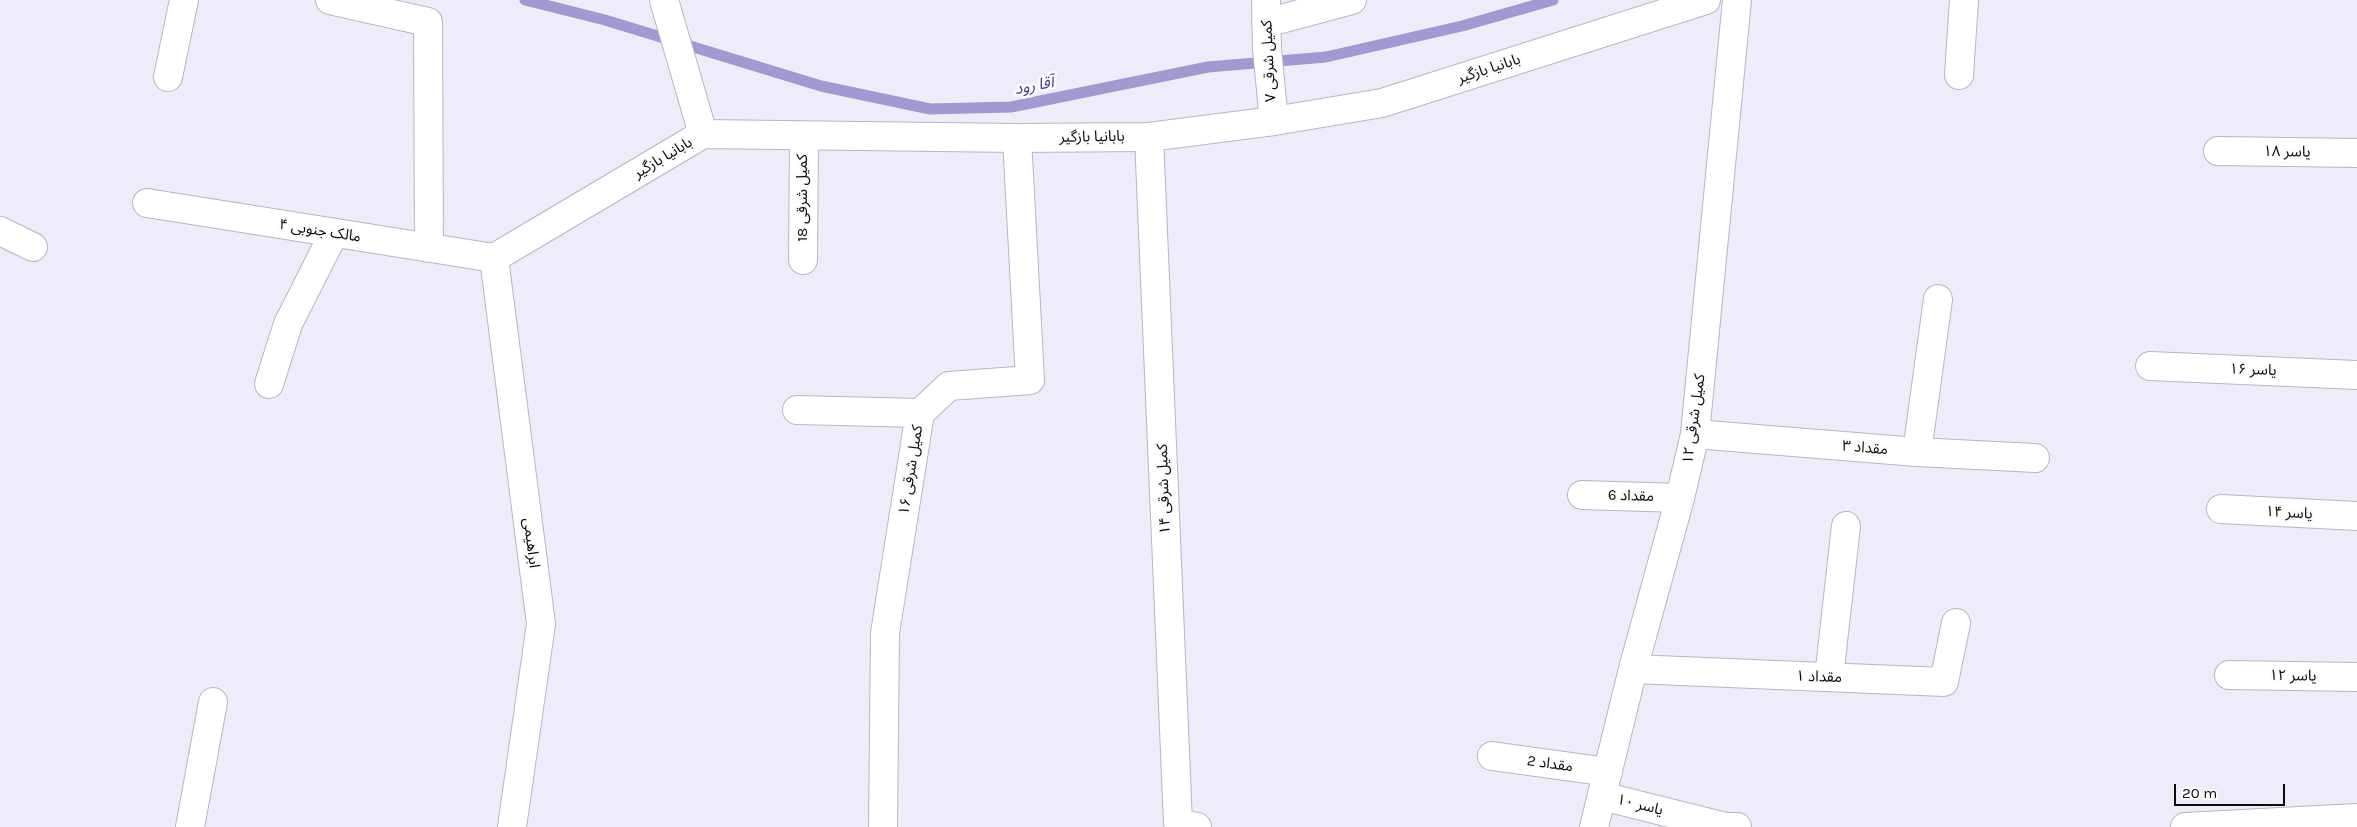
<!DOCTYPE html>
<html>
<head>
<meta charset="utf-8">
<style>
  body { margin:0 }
  #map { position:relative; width:2357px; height:827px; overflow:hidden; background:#eeecf9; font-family:Karla,sans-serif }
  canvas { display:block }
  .scale { position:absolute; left:2174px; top:784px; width:111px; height:22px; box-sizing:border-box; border:2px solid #0c0b0f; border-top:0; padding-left:6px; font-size:15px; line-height:18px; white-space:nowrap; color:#0c0b0f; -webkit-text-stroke:4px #fbfbfd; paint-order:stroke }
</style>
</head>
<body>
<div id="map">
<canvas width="2357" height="827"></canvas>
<div class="scale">20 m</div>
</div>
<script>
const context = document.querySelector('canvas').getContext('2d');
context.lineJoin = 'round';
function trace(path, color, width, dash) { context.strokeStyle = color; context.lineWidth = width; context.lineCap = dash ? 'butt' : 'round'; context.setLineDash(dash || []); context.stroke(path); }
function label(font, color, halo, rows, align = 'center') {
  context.font = font + ' Karla,"Noto Sans Arabic",sans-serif'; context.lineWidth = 5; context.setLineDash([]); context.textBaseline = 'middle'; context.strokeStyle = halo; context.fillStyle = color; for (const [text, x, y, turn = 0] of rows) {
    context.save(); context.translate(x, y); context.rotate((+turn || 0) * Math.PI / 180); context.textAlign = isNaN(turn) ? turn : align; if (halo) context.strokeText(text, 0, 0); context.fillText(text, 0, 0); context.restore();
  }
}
trace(new Path2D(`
  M 525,0 L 605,20 L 821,86 L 930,109 L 1011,107 L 1208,67 L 1326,57 L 1462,26 L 1553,0`), '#a299d0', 11);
const street = new Path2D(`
  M 330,0 L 428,22 L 429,248
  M 664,0 L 703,134
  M 1266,0 L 1267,49 L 1274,121
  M 1266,23 L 1352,0
  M 1959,75 L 1964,0
  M 168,77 L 184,0
  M 1149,137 L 1178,823 L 1197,827
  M 2218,151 L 2357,153
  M 147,203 L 494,258
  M 0,231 L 33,247
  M 803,260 L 804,136
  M 2150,366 L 2357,375
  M 269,384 L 288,324 L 334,233
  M 797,410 L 920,413
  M 1695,434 L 1917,452 L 2035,458
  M 1917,452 L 1938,299
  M 1582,495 L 1680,498
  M 2221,509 L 2357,516
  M 1633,669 L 1944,682 L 1956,623
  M 2229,675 L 2357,677
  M 1829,677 L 1846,526
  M 1492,756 L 1608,772
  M 1602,796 L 1726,827 L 1737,827
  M 190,827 L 213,702
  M 883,827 L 885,633 L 920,413 L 949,386 L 1030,380 L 1017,138
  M 1594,827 L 1633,669 L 1680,498 L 1695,434 L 1737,0
  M 2185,827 L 2357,818`);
const secondary = new Path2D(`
  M 512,827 L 541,624 L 494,258 L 703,134 L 1017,138 L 1149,137 L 1274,121 L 1382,103 L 1706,0`);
trace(street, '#b7b6c3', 30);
trace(secondary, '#b7b6c3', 30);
trace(street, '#fff', 28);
trace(secondary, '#fff', 28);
label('15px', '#0c0b0f', '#fbfbfd', [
  ["کمیل شرقی ۷",1269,61,-93],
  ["بابانیا بازگیر",1489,69,-18],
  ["بابانیا بازگیر",1092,137,-1],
  ["یاسر ۱۸",2287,152,1],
  ["بابانیا بازگیر",663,158,-31],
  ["کمیل شرقی 18",803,198,-90],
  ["مالک جنوبی ۴",320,231,9],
  ["یاسر ۱۶",2253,370,2],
  ["کمیل شرقی ۱۲",1694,419,-82],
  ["مقداد ۳",1865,448,5],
  ["کمیل شرقی ۱۶",911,470,-81],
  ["کمیل شرقی ۱۴",1164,489,-92],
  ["مقداد 6",1631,496,2],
  ["یاسر ۱۴",2289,513,3],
  ["ابراهیمی",531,543,83],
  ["یاسر ۱۲",2293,676,1],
  ["مقداد ۱",1819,677,2],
  ["مقداد 2",1550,764,8],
  ["یاسر ۱۰",1640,805,14]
]);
label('italic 16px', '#4b3b7f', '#fbfbfd', [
  ["آقا رود",1034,86,-11]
]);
</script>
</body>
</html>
